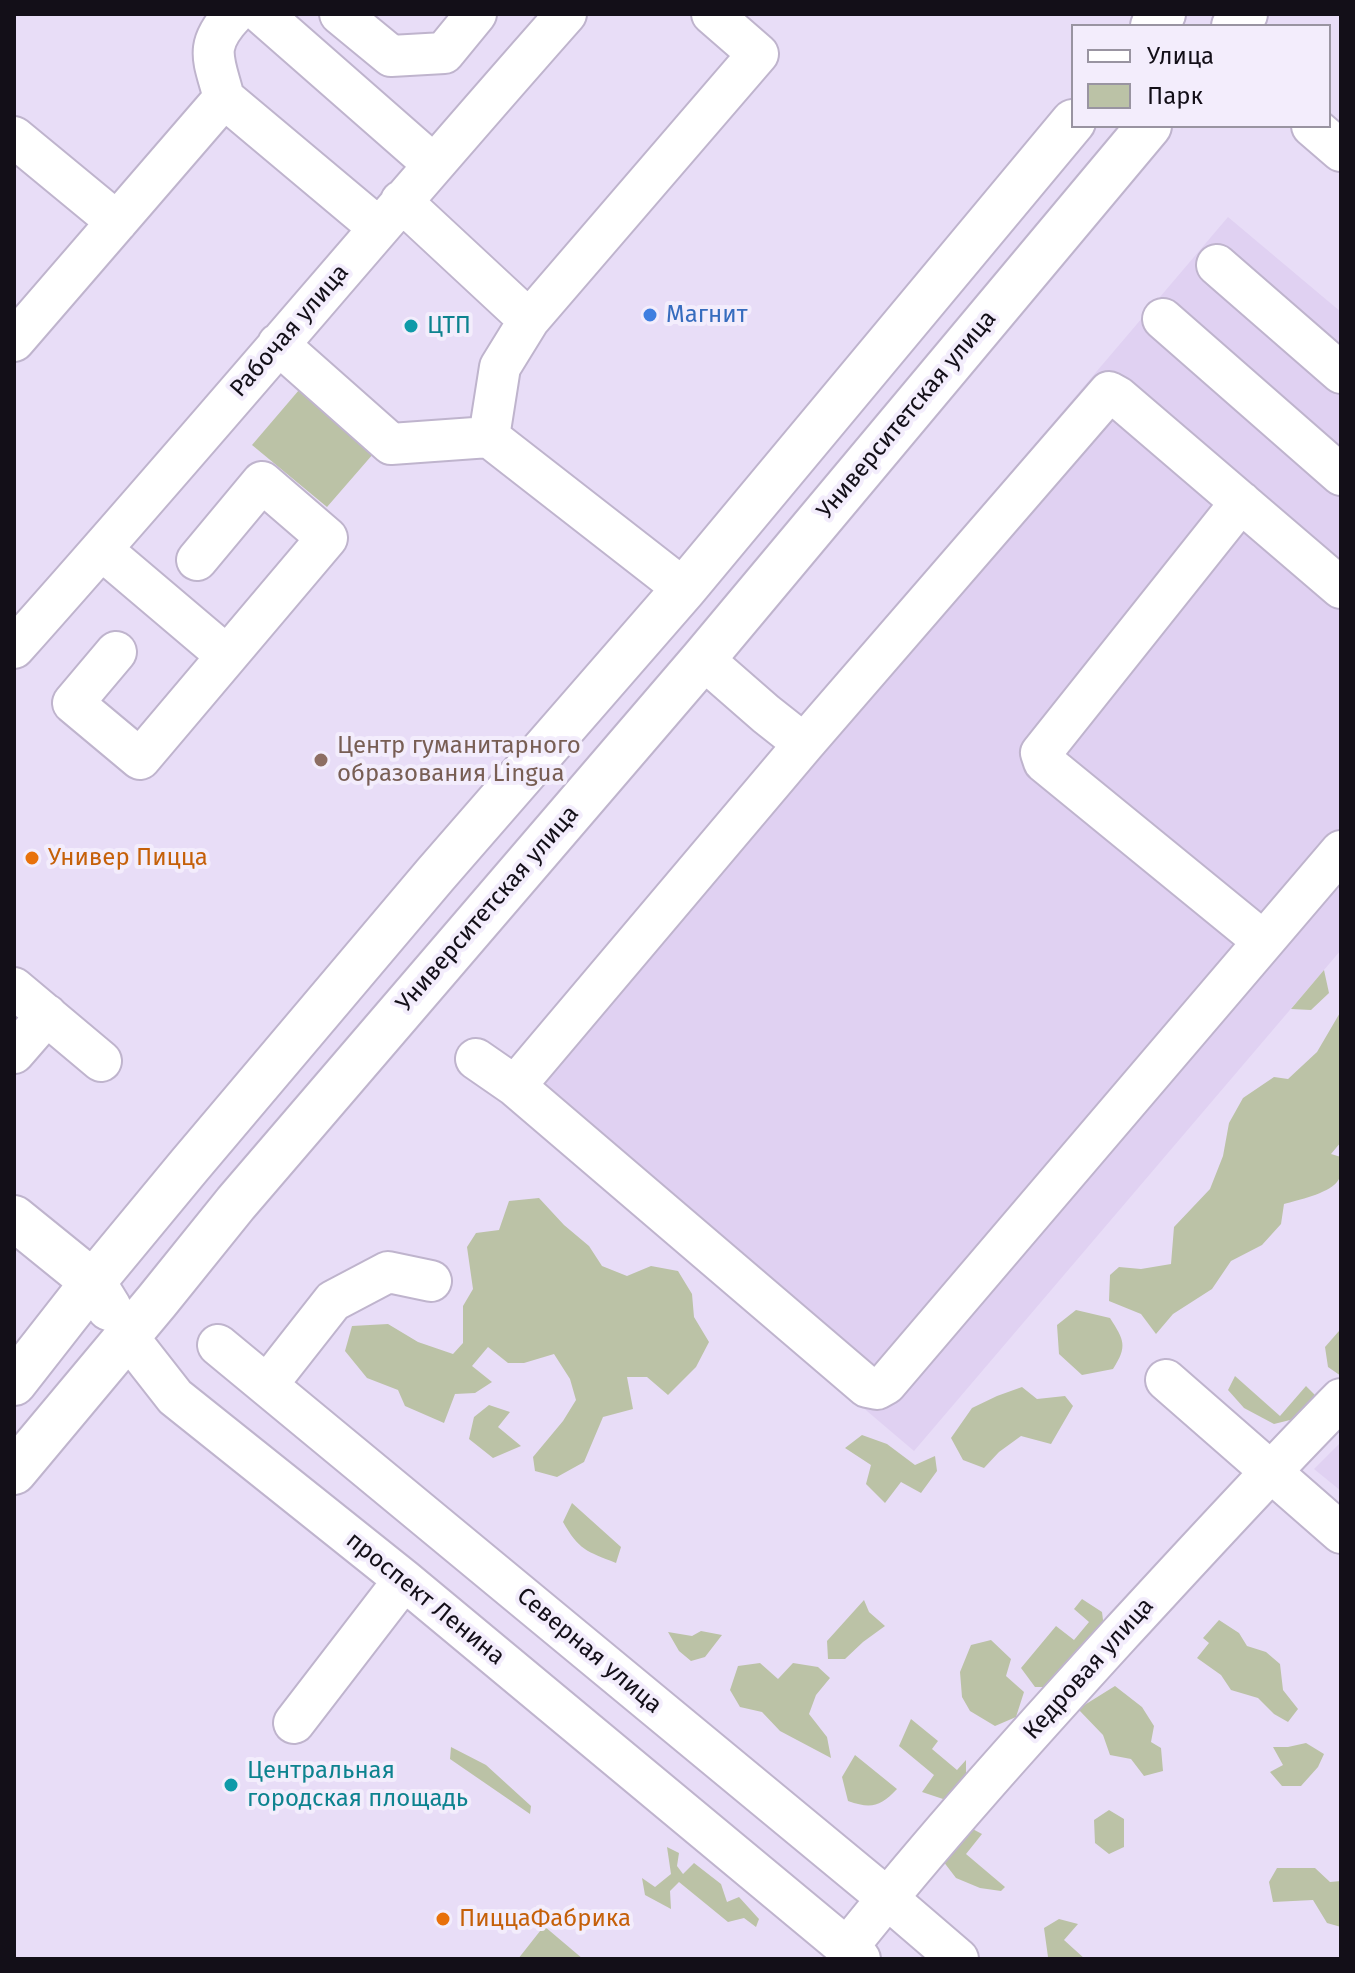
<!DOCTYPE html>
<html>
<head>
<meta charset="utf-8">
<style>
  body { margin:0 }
  #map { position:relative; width:1355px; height:1973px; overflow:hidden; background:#e8ddf7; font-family:"Fira Sans",sans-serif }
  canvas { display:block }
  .frame { position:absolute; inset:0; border:16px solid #130f18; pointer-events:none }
  .legend { position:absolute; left:1071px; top:24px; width:260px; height:104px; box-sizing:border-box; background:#f3edfc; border:2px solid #9994a1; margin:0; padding:10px 14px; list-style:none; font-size:24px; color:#130f18 }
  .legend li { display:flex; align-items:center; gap:16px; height:40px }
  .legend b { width:40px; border:2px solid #9994a1 }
</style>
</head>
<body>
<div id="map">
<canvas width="1355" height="1973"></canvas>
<div class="frame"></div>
<ul class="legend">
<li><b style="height:10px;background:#fff"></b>Улица</li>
<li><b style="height:22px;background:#bbc2a6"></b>Парк</li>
</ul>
</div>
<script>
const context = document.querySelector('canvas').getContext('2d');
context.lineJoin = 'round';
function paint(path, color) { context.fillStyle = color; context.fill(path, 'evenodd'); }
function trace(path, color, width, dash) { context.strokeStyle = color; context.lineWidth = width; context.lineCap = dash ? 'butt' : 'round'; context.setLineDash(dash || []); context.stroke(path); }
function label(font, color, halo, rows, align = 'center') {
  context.font = font + ' "Fira Sans",sans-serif'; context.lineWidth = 8; context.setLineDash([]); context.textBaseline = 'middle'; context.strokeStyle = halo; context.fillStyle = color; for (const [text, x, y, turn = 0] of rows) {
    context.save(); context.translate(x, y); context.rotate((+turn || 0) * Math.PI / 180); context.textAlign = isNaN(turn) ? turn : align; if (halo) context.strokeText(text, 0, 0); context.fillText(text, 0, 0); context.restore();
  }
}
paint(new Path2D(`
  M 1228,217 L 1341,312 L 1341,950 L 914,1451 L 487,1088 Z
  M 1341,1442 L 1341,1491 L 1314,1469 Z`), '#e0d1f2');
paint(new Path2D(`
  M 305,383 L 380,446 L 327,507 L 252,445 Z
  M 1324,970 L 1329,993 L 1311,1010 L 1291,1009 Z
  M 1341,1011 L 1341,1142 L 1331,1154 L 1341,1157 C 1341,1165 1343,1175 1337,1182 C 1327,1194 1298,1200 1284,1204 L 1281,1224 L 1262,1245 L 1231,1261 L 1212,1289 L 1173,1314 L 1156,1334 L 1141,1314 L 1109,1301 L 1110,1275 L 1119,1267 L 1141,1269 L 1171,1264 L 1174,1227 L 1210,1189 L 1223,1156 L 1229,1123 L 1243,1098 L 1274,1077 L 1288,1079 L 1317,1052 Z
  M 539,1198 L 564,1225 L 589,1246 L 602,1266 L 627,1276 L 651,1266 L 678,1271 L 692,1294 L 694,1317 L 709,1342 L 696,1367 L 668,1395 L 647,1377 L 627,1377 L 633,1409 L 603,1417 L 584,1462 L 557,1477 L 535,1471 L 533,1457 L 563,1421 L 576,1400 L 570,1379 L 554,1354 L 524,1363 L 508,1363 L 488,1347 L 472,1366 L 492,1382 L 475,1393 L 455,1394 L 444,1423 L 405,1406 L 398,1390 L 367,1378 L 345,1351 L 352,1326 L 388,1324 L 418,1342 L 453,1354 L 463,1343 L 463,1306 L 473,1289 L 467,1247 L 476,1233 L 499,1230 L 509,1201 Z
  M 1076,1310 L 1110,1318 C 1124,1340 1128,1346 1113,1369 L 1082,1375 L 1059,1354 L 1057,1325 Z
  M 1339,1331 L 1341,1331 L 1341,1376 L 1328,1367 L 1325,1347 Z
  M 1235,1376 L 1280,1416 L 1306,1386 L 1315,1395 L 1302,1417 L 1274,1424 L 1244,1408 L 1228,1390 Z
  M 1022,1387 L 1037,1399 L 1065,1396 L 1073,1406 L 1051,1444 L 1021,1436 L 999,1452 L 984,1468 L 963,1460 L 951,1438 L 972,1408 L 997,1396 Z
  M 489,1405 L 510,1412 L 498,1427 L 521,1446 L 493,1458 L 469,1439 L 474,1417 Z
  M 862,1435 L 887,1444 L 915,1465 L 935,1456 L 937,1471 L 921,1493 L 901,1482 L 885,1503 L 866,1484 L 871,1465 L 845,1448 Z
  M 572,1503 L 621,1547 L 616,1563 C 586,1551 579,1550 563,1522 Z
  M 1082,1599 L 1102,1612 L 1104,1628 L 1055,1687 L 1035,1687 L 1021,1668 L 1056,1626 L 1074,1640 L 1089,1622 L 1074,1609 Z
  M 864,1600 L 869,1612 L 885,1626 L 863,1642 L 845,1659 L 828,1659 L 827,1641 Z
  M 1219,1620 L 1239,1633 L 1247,1646 L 1266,1652 L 1280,1664 L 1283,1690 L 1298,1709 L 1288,1722 L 1274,1714 L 1258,1698 L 1231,1690 L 1221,1675 L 1197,1658 L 1209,1643 L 1203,1638 Z
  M 701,1631 L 722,1635 L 705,1657 L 691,1661 L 679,1651 L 668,1632 L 692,1636 Z
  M 991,1640 L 1011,1659 L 1006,1676 L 1024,1692 L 1016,1717 L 995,1726 L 970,1711 L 962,1697 L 960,1672 L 971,1645 Z
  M 760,1663 L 778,1679 L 793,1663 L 818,1667 L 830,1678 L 816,1695 L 809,1714 L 827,1737 L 831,1758 L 780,1731 L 762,1712 L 740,1707 L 730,1690 L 738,1666 Z
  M 1115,1686 L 1142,1707 L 1154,1726 L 1151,1742 L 1161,1748 L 1163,1771 L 1144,1776 L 1131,1759 L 1110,1755 L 1103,1735 L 1078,1709 Z
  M 911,1719 L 938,1741 L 932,1749 L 957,1770 L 966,1760 L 966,1782 L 946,1800 L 922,1792 L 934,1775 L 899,1746 Z
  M 1306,1743 L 1324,1754 L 1318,1767 L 1301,1786 L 1282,1786 L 1270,1772 L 1283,1765 L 1273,1747 L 1288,1747 Z
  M 451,1747 L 486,1765 L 531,1806 L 530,1814 L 450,1759 Z
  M 855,1755 L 897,1789 C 880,1807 871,1809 848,1801 L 842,1777 Z
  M 1109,1810 L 1124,1819 L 1124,1847 L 1109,1854 L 1095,1843 L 1094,1820 Z
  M 967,1826 L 982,1834 L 966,1854 L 1005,1887 L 1001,1891 L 980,1888 L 956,1878 L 943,1861 Z
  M 667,1847 L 679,1853 L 677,1866 L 683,1874 L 694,1863 L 721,1884 L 727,1902 L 739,1897 L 759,1919 L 756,1927 L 744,1918 L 728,1922 L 679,1882 L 670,1891 L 671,1909 L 645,1895 L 642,1878 L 655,1887 L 671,1874 Z
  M 1277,1868 L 1315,1868 L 1330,1882 L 1341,1881 L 1341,1927 L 1327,1923 L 1313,1900 L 1273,1902 L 1269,1882 Z
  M 1059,1919 L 1078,1924 L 1064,1940 L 1085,1959 L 1051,1959 L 1048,1957 L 1044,1928 Z
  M 544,1926 L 583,1959 L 518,1959 Z`), '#bbc2a6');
const minor = new Path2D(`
  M 262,14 L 433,164
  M 340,14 L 391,56 L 444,53 L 476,14
  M 224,98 L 379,228
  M 1312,126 L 1341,151
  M 14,137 L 117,222
  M 401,201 L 529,320
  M 1217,265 L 1341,373
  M 1163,319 L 1341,475
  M 14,341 L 224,98 C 214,59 203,47 234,14
  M 278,344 L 391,444 L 489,437 L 684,589
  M 489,437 L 500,367 L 529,320 L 758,54 L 712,14
  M 1241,502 L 1041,753 L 1044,762 L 1263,941
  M 102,550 L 227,656
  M 14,648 C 201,439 380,224 566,14
  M 116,652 L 73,703 L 140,759 L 327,538 L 262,482 L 197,560
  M 703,659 L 766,714 L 804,744
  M 14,988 L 101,1061
  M 14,1053 L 47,1015
  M 476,1059 L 515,1086 L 867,1387 L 877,1389 L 886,1384 L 1341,851
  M 515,1086 L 804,744 L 1109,392 L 1118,397 L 1341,588
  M 128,1337 L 175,1397 L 404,1580 L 860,1959
  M 218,1345 L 887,1898 L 958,1959
  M 1166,1380 L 1341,1533
  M 267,1385 L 333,1301 L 388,1272 L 431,1281
  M 294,1723 L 404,1580
  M 847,1948 C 934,1839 1027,1736 1121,1633 C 1194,1554 1266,1475 1341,1399`);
const major = new Path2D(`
  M 1153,26 L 1163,14
  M 1234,26 L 1245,14
  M 14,1218 L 93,1282 L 109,1308
  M 14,1383 L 93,1282 L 189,1166 L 435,875 L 684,589 L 1073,122
  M 14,1472 L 157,1301 L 236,1203 L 703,659 L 1149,126`);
trace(minor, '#bfb4cd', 44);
trace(major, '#bfb4cd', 48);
trace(minor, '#fff', 40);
trace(major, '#fff', 44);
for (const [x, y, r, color] of [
  [650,315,8,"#3f7fe0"],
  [411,326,8,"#0f9aa8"],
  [321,760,8,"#8d6e63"],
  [32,858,8,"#e8710a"],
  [231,1785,8,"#0f9aa8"],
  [443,1919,8,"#e8710a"]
]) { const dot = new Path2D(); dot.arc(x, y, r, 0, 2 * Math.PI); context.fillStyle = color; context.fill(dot); trace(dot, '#f3edfc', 3); }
label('24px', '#366cbe', '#f3edfc', [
  ["Магнит",666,315]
], 'left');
label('24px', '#0d838f', '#f3edfc', [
  ["ЦТП",427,326],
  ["Центральная",247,1771],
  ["городская площадь",247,1799]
], 'left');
label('24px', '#130f18', '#f3edfc', [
  ["Рабочая улица",290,331,-49],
  ["Университетская улица",907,415,-50],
  ["Университетская улица",488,909,-49],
  ["проспект Ленина",425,1599,39],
  ["Северная улица",589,1651,40],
  ["Кедровая улица",1089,1669,-48]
]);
label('24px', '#785e54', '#f3edfc', [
  ["Центр гуманитарного",337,746],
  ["образования Lingua",337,774]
], 'left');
label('24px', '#c56008', '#f3edfc', [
  ["Универ Пицца",48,858],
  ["ПиццаФабрика",459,1919]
], 'left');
</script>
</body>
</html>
